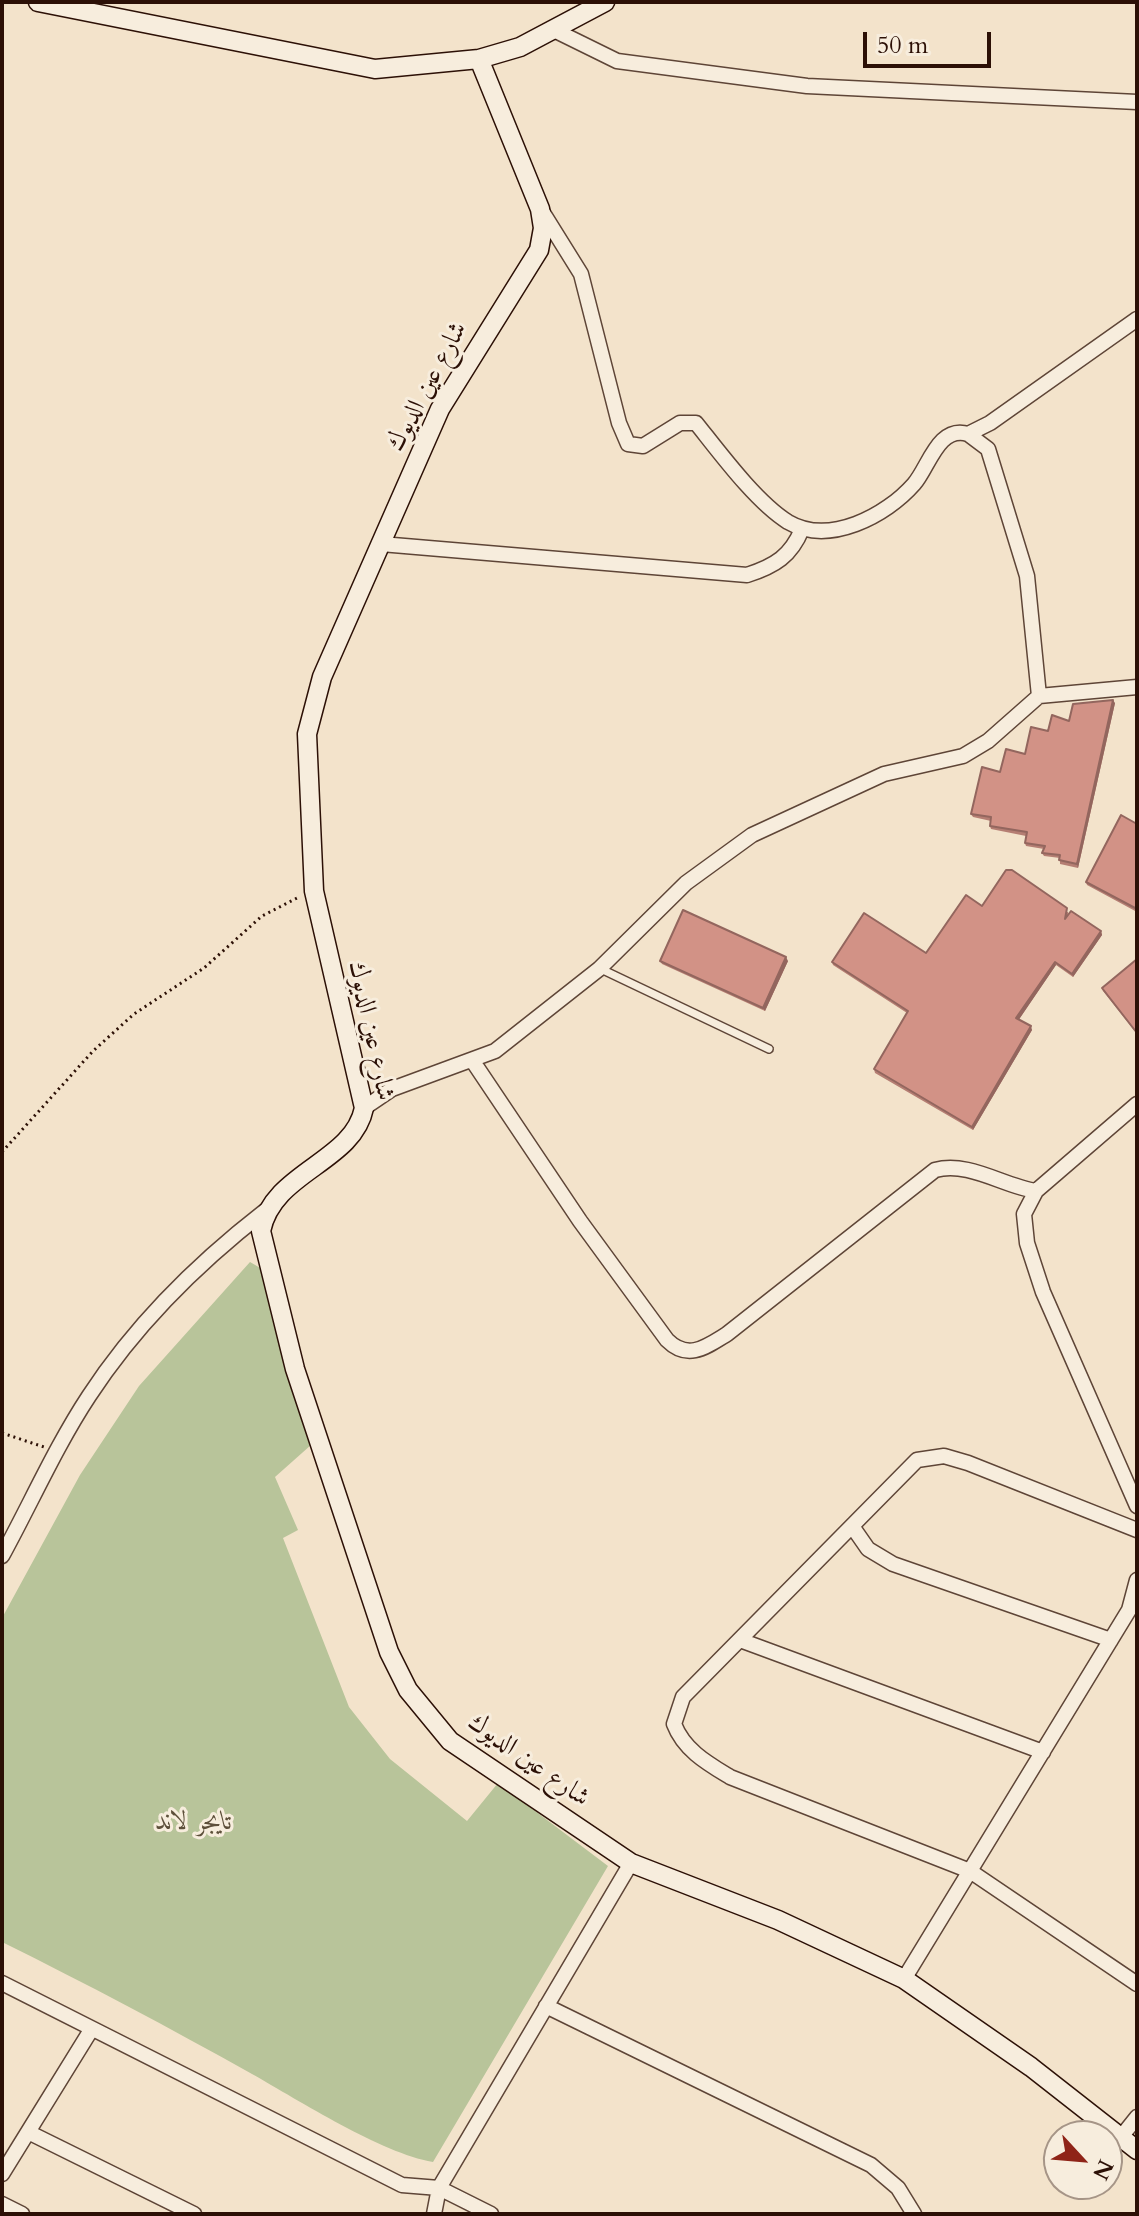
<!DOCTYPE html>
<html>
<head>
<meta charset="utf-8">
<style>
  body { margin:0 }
  #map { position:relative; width:1139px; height:2216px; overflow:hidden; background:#f3e3cb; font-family:Cardo,serif }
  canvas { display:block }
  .frame { position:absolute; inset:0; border:4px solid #2c1006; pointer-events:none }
  .north { position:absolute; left:1043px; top:2120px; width:80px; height:80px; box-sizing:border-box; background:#f7eddd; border:2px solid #a69587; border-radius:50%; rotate:116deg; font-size:22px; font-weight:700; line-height:32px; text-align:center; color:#2c1006 }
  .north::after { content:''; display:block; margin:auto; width:28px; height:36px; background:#8f2418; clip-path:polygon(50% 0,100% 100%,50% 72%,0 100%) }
  .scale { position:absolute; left:863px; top:32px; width:128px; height:36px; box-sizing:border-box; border:4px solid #2c1006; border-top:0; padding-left:10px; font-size:24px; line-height:28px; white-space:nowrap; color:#2c1006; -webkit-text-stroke:6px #f7eddd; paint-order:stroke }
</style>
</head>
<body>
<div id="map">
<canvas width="1139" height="2216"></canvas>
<div class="frame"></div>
<div class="north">N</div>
<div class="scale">50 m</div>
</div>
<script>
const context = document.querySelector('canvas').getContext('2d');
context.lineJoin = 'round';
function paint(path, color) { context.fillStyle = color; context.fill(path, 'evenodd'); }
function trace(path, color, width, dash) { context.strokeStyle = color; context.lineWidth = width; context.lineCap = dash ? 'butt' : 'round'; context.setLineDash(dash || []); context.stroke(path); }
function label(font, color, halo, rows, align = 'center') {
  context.font = font + ' Cardo,Amiri,serif'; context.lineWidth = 6; context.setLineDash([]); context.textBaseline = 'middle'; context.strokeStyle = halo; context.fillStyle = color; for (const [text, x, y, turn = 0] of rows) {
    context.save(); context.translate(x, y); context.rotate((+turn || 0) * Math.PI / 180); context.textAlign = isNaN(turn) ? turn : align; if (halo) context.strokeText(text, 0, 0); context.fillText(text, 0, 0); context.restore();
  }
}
paint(new Path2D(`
  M 250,1262 L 262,1269 L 311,1445 L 275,1477 L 298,1530 L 283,1538 L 349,1707 L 390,1759 L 467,1821 L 498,1783 L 608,1866 L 433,2162 C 381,2153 300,2101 252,2074 C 170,2028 87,1984 2,1942 L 2,1618 L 80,1475 L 139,1386 Z`), '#b8c49a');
const lane = new Path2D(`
  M 601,969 L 769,1049`);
const street = new Path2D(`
  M 556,31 L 617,61 L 807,86 L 1137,102
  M 543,213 L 581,274 L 619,423 L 628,444 L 643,446 L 680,423 L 696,423 C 720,453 756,502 788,522 C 829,546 886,516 914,484 C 929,467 938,425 968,434 L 990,423 L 1137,319
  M 968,434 L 988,449 L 1027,576 L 1039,696
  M 381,544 L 747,575 C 775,566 791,556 802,529
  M 472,1060 L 580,1221 L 667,1340 C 688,1361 706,1347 727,1334 L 935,1170 C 969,1161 1003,1186 1036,1191 L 1137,1104
  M 364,1108 L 392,1089 L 495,1051 L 599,969 L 686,883 L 752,835 L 884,774 L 963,756 L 988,741 L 1039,696 L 1137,687
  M 1036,1191 L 1024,1214 L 1027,1243 L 1043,1292 L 1137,1506
  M 852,1526 L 868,1549 L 893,1564 L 1111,1640
  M 1137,1530 L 968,1463 L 944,1456 L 917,1460 L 683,1697 L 674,1724 C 684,1750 707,1763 730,1777 L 970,1871 L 1137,1984
  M 2,1556 C 31,1503 56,1446 89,1396 C 136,1324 198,1263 265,1211
  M 740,1640 L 1043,1752
  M 904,1979 L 1129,1610 L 1137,1580
  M 2,1983 L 402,2185 L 439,2188 L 631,1863
  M 546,2006 L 871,2165 L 898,2188 L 914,2214
  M 28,2132 L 194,2214
  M 1121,2137 L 1137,2117
  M 2,2174 L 91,2030
  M 2,2204 L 22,2214
  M 434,2214 L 439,2188 L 491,2214`);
const secondary = new Path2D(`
  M 38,2 L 375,69 L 479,59 L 520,47 L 605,2
  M 479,59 L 540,209 L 543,228 L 539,250 L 440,409 L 322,677 L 307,734 L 314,891 L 364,1108 C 353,1163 273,1171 261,1231 L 295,1369 L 389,1652 L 408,1690 L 450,1741 L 631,1863 L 778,1920 L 904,1979 L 1031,2067 L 1137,2150`);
trace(lane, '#5e4537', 10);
trace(street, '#5e4537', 17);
trace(secondary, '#2c1006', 21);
trace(new Path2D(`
  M 2,1152 L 93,1051 L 134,1014 L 204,968 L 262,916 L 299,897
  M 2,1433 L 44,1447`), '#2c1006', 3, [2, 4]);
trace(lane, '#f7eddd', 7);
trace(street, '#f7eddd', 14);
trace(secondary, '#f7eddd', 18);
paint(new Path2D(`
  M 1115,703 L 1078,868 L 1060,864 L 1060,858 L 1044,856 L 1042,853 L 1044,849 L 1026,846 L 1025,843 L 1026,836 L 991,829 L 990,826 L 991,821 L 973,817 L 971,814 L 1000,772 L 1025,754 L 1048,731 L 1069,721 Z
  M 1137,824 L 1137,912 L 1087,885 L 1086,882 Z
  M 982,906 L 1068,912 L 1068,915 L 1101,931 L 1102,935 L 1073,977 L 1056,965 L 1019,1019 L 1032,1030 L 973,1130 L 875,1073 L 874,1069 L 907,1013 L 833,965 L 832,962 L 926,953 Z
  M 1137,959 L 1137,1034 L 1103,991 L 1102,988 Z
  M 660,961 L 788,961 L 765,1011 L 662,964 Z`), '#b57e73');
paint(new Path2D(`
  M 1113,700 L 1115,703 L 1078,868 L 1077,864 Z
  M 1101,931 L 1102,935 L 1073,977 L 1072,974 Z
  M 786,957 L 788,961 L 765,1011 L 763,1008 Z
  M 1055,962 L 1056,965 L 1018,1021 L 1016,1018 Z
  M 1031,1026 L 1032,1030 L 973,1130 L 972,1127 Z`), '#93665e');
const building = new Path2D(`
  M 1113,700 L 1077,864 L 1059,860 L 1060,855 L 1042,853 L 1045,846 L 1025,843 L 1027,832 L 990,826 L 991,817 L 971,814 L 982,767 L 1000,772 L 1006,749 L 1025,754 L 1031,727 L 1048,731 L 1052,715 L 1069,721 L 1073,704 Z
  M 1121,815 L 1137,824 L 1137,909 L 1086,882 Z
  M 1006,870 L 1012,870 L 1067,908 L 1065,919 L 1071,911 L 1101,931 L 1072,974 L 1055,962 L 1016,1018 L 1031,1026 L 972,1127 L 874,1069 L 908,1011 L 832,962 L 864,913 L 926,953 L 966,895 L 982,906 Z
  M 683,910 L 786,957 L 763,1008 L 660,961 Z
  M 1137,959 L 1137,1033 L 1102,988 Z`);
paint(building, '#d29286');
trace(building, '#93665e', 2);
label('26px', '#2c1006', '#f7eddd', [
  ["شارع عين الديوك",428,387,-62],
  ["شارع عين الديوك",370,1031,78],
  ["شارع عين الديوك",528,1761,35]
]);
label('italic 26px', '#5d4f3a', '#f7eddd', [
  ["تايجر لاند",194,1823]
]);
</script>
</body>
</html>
